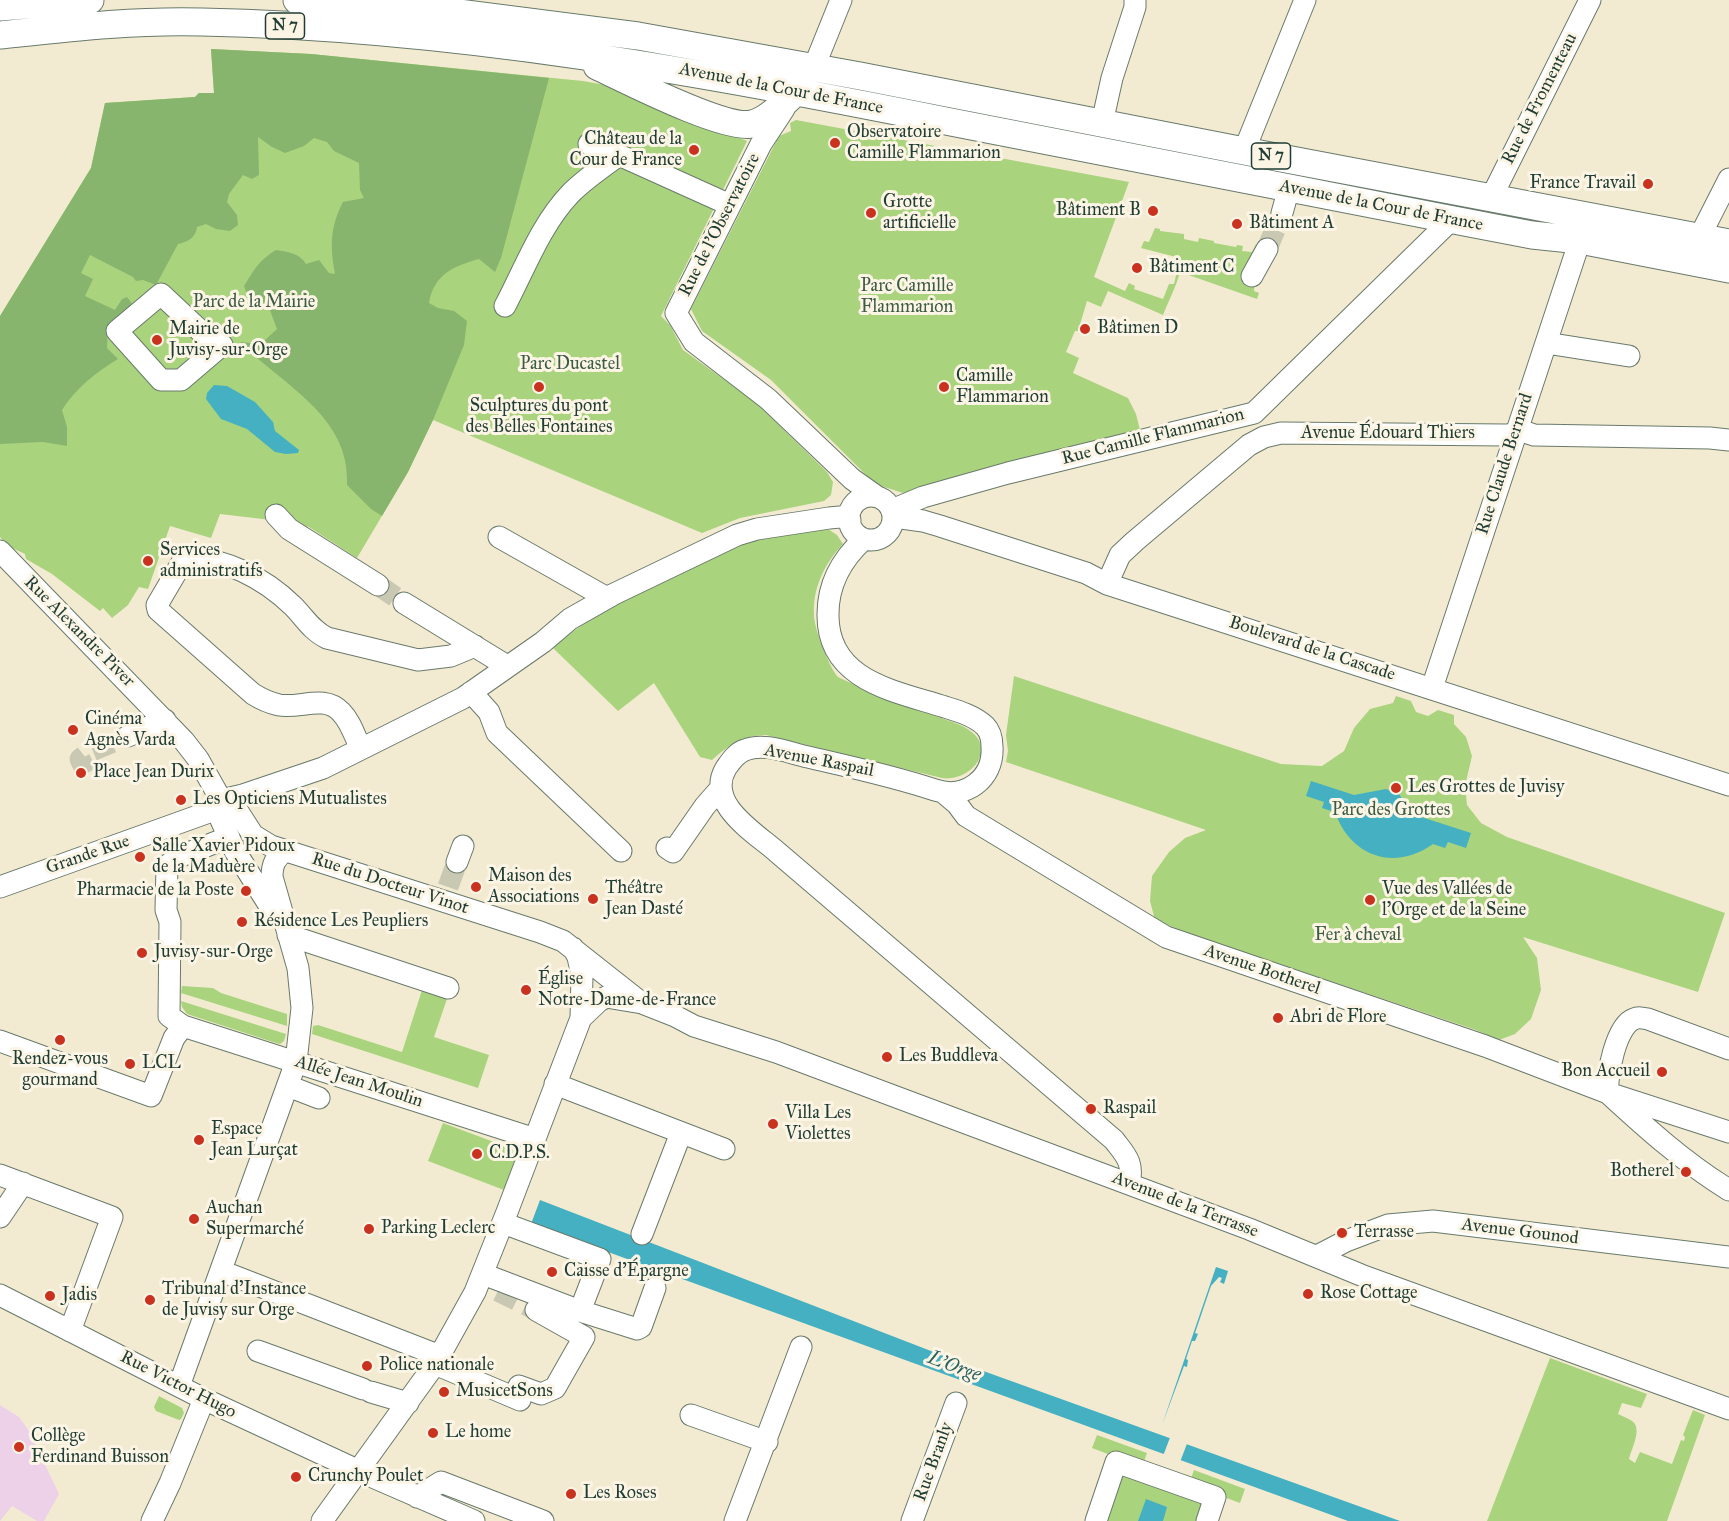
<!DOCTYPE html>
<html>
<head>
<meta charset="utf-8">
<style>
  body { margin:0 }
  canvas { display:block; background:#f3ebd1 }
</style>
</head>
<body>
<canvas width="1729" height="1521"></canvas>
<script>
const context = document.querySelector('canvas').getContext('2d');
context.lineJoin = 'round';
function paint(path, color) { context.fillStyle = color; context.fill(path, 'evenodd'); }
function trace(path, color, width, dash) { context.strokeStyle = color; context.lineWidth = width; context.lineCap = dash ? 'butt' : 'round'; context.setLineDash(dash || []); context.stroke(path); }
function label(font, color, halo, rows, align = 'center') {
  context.font = font + ' "IM FELL Great Primer",serif'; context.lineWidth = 6; context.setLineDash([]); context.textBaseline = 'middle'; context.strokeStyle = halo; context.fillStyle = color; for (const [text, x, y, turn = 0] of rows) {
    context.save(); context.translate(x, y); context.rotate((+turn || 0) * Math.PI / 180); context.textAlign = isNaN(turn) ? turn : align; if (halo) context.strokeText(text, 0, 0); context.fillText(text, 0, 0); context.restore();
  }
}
paint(new Path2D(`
  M 0,1405 L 19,1417 L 29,1431 L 59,1494 L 44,1521 L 37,1521 L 12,1506 L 0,1521 Z`), '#ecd1e9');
paint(new Path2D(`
  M 211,49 L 311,54 L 583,81 L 611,86 L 747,141 L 661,316 L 670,325 L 683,350 L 754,401 L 827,472 L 833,482 L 831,495 L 824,501 L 740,518 L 702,533 L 433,420 L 408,472 L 357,558 L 309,527 L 288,522 L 220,514 L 211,538 L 170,526 L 148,589 L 139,587 L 128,605 L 112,618 L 103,608 L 100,611 L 52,574 L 26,559 L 25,554 L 8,546 L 0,537 L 0,316 L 91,168 L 105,103 L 195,97 L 199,93 L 214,93 Z
  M 796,120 L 1129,182 L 1094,277 L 1125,291 L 1129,283 L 1135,286 L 1134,289 L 1163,299 L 1169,284 L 1174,284 L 1180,258 L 1141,248 L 1144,241 L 1149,242 L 1155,228 L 1160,229 L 1160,231 L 1184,234 L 1184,239 L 1198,242 L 1199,238 L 1214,241 L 1214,243 L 1236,247 L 1237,245 L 1243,246 L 1242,251 L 1252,252 L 1256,244 L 1259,245 L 1254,291 L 1259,293 L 1257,299 L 1180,272 C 1176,287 1169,300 1163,315 L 1108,291 L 1101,307 L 1087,301 L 1078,331 L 1075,331 L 1066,352 L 1079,358 L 1073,373 L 1128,398 L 1136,414 L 1141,434 L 996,467 L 903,493 L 875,484 L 771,380 L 702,331 L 691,309 L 779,136 L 791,131 L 790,123 Z
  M 825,527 L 837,535 L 843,544 C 823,565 810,593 815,623 C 817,634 830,669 838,677 C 843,680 850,682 855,685 C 881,697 909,706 936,716 C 948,721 963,724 973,733 C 996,754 967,782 942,778 L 766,735 C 740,736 731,744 712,760 L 700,757 L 654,683 L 618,711 L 552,647 L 604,609 L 747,541 Z
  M 1014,676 L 1281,764 L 1322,766 L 1344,751 L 1354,728 L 1370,709 L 1393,703 L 1396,696 L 1411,701 L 1416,712 L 1428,716 L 1438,710 L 1454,715 L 1454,724 L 1466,737 L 1472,756 L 1465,786 L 1467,805 L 1481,823 L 1507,837 L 1725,913 L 1698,992 L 1523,937 L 1537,958 L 1541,990 L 1531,1019 L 1515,1034 L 1499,1040 L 1476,1030 L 1190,934 L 1155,920 L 1150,901 L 1152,876 L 1169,852 L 1185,838 L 1206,830 L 1006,762 L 1008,751 L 1006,735 Z
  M 424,984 L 449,993 L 434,1037 L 489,1055 L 478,1088 L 312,1034 L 313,1026 L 318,1025 L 402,1052 Z
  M 182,986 L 213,988 L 221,993 L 287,1014 L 287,1026 L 181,993 Z
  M 181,1001 L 286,1034 L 284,1041 L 280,1044 L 276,1043 L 187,1014 L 182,1007 Z
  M 443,1123 L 518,1151 L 504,1190 L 428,1161 Z
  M 1550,1358 L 1647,1394 L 1641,1408 L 1622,1403 L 1618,1414 C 1622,1416 1628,1418 1632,1421 C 1643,1428 1631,1450 1629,1459 L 1635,1463 L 1640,1452 L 1672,1464 L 1681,1440 L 1684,1441 L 1685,1437 L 1683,1435 L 1693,1410 L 1705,1415 L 1667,1521 L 1487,1521 Z
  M 159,1396 L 182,1408 L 184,1413 L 181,1419 L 179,1420 L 156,1411 L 154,1407 Z
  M 1097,1435 L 1147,1453 L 1142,1467 L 1092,1448 Z
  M 1194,1470 L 1245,1489 L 1240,1503 L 1189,1484 Z
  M 1120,1473 L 1203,1502 L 1200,1521 L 1101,1521 Z`), '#aad37e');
paint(new Path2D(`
  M 211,49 L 311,54 L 549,78 L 501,258 L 495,272 L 479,259 C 454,266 434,274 429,303 L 438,308 L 454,311 L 467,321 L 464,345 L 433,420 L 408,472 L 382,516 L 371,509 L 347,485 C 351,416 282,385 240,342 L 261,344 L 277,329 L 268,305 L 247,294 L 244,286 C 255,269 258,261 276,250 C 289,252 299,253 306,264 L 319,260 L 329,273 L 335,274 C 330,246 330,227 343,202 L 364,198 L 360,190 L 359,163 L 334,151 L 327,142 L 314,138 L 304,146 L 285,153 L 272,147 L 258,137 L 259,175 L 252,179 L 243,175 L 229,194 L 227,202 L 237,215 L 238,225 L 230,231 L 216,229 L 206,224 L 197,227 C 196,238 187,242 178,244 L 156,285 L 143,280 L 136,281 L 133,277 L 90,255 L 81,273 L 93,279 L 85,296 L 115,310 L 122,299 L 127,297 L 133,305 L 108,327 L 107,348 L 118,359 C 95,373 76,388 62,410 L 67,427 L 67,446 L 43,442 L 0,444 L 0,316 L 91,168 L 105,103 L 195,97 L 199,93 L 214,93 Z`), '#87b56d');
paint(new Path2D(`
  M 214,385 L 227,386 L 255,402 L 273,422 L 275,431 L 299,450 L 298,453 L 286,454 L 275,452 L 247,429 L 221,419 L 206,399 L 207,393 Z
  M 1311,781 L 1354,795 L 1386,789 L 1399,794 L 1412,814 L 1471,833 L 1466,848 L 1448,842 L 1445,848 L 1433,844 C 1394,872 1350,856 1335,812 L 1322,808 L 1324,802 L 1306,796 Z
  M 540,1200 L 975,1368 L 1400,1521 L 1348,1521 L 531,1224 Z
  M 1216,1267 L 1228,1271 L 1224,1284 L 1220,1282 L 1222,1278 L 1219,1277 L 1211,1286 L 1195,1333 L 1198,1334 L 1195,1341 L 1192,1341 L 1186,1359 L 1188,1360 L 1187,1367 L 1184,1366 L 1162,1425 Z
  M 1146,1499 L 1167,1507 L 1163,1521 L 1138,1521 Z`), '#44b0c1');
paint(new Path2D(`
  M 1171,1435 L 1188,1441 L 1180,1462 L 1163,1456 Z`), '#f3ebd1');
trace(new Path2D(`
  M 1267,249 L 1282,213
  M 378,585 L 404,603
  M 87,773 L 80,759 L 89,752 L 128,736
  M 448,887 L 457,862
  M 498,1291 L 536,1310`), '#c9c8b2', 21, [21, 10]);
const minor = new Path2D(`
  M 806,78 L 814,67 L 841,0
  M 784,109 L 761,144 L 676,313 L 694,342 L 768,399 L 852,479 L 876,496
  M 1102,123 L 1112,78 L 1135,7 L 1135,0
  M 589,144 L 619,155
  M 1244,151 L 1305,0
  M 1491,198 L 1590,0
  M 1282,213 L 1289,188
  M 1699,238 L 1729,179
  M 1252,276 L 1267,249
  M 161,294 L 209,339 L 222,345 L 181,380 L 161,380 L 117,331 Z
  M 505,306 C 525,268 541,224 571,193 C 585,179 603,167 619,155 L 730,205
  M 1546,343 L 1629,356
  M849 518a22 22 0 1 1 44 0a22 22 0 1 1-44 0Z
  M 892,510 L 923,497 L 1008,473 L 1254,413 L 1451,220
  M 276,515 L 289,529 L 378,585
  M 894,517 L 923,521 L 940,526 L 1086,573 L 1107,584 L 1729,785
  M 499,537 L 607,598
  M 864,539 C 842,559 828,584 828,614 C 827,681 895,691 945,707 C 958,711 975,716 985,726 C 991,732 992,740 992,747 C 994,779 965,800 935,790 C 893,776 851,767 808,757 C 789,753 764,742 745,750 C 736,753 731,761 726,768 C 705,803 754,832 777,852 L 1114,1140 C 1126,1156 1134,1162 1129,1184
  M 0,551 L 184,741 L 198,759 L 221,800
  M 1107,584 L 1120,555 L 1135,541 L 1249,445 L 1264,437 L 1281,433 L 1506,435 L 1525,432 L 1534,435 L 1710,438 L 1729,440
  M 404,603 L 507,666
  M 1432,688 L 1580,240
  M 471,692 L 489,712 L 497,733 L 621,851
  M 128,736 L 165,720
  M 361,749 C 355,737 351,722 341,712 C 324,694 300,709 279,705 C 270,703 261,699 253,694 L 158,610 L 157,605 L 184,559 C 224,556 265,579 293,606 C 304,617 312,631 327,638 L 418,660 L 451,656 L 475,646
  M 944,793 L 957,804 L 966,816 L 1166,937 L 1485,1046 L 1608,1093 L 1729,1132
  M 221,800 L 243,795 L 323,768 L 463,698 L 543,642 L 570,619 L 614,594 L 737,535 L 757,529 L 829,518 L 840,517 L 850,520
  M 221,800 L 235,807 L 253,835 L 271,846 L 540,932 L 563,941 L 639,1001
  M 221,800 L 221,820 L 235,851 L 276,916
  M 667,848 L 673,852 L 705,806 L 720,789
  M 457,862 L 463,846
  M 0,887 L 209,812
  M 288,935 L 448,988
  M 581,1018 L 599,1001 L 606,997 L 642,1003 L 675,1016 L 694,1026 L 776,1052 L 1249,1229 L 1361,1275 L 1729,1409
  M 183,1026 L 535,1139
  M 0,1041 L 151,1096 L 174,1038 L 183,1026 L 169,1016 L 170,922 L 166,910 L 167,866 L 176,858 L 229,837
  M 1729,1049 L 1648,1019 C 1643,1018 1638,1017 1634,1019 C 1616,1025 1606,1077 1608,1093 C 1646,1128 1685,1163 1729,1190
  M 555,1084 L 724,1149
  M 288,1086 L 319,1098
  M 0,1175 L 112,1217 L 70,1331
  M 0,1217 L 23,1183
  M 642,1234 L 681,1133
  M 1317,1256 L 1346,1241 L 1388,1225 L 1433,1221 L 1729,1257
  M 221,1271 L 440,1356
  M 483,1274 L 580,1311 L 600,1259 L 503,1223
  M 0,1295 L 204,1399 L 359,1471 L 474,1521
  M 580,1311 L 637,1329 L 641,1327 L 655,1288
  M 258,1351 L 363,1389
  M 435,1364 L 520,1400
  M 179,1386 L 296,1062 L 302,1008 L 298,968 L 272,877 C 272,865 275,857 286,851
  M 519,1386 L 541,1394 L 555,1388 L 584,1337 L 536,1310
  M 371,1392 L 408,1403
  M 691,1415 L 767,1442
  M 417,1497 L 441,1482 L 543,1521
  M 152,1521 L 170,1483 L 204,1399
  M 322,1521 L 435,1364 L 475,1292 L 507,1212 L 581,1018 L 582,976 L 578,957 L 573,948
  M 735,1521 L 801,1347
  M 912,1521 L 956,1403
  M 1096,1521 L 1116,1462 L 1215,1497 L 1207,1521`);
const major = new Path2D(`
  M 297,0 L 459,13 L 638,36 L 860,76 L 1244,151 L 1729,243
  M 0,7 L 90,0
  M 0,35 C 67,28 135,20 202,22 C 455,27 703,72 951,122 C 1144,160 1338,198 1532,235 L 1580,240 L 1729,269
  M 597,66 C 627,80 724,130 752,124 C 769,120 784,102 797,91`);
trace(minor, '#697a6b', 23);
trace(major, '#697a6b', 29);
trace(minor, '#fff', 21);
trace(major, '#fff', 27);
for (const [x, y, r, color] of [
  [835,143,6,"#c8321e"],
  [694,150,6,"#c8321e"],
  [1648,184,6,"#c8321e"],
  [1153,211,6,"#c8321e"],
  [871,213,6,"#c8321e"],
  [1237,224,6,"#c8321e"],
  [1137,268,6,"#c8321e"],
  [1085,329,6,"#c8321e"],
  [157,340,6,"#c8321e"],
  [539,387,6,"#c8321e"],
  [944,387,6,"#c8321e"],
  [148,561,6,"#c8321e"],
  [73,730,6,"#c8321e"],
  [81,773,6,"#c8321e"],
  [1396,788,6,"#c8321e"],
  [181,800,6,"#c8321e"],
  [140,857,6,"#c8321e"],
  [476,887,6,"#c8321e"],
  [246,891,6,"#c8321e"],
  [593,899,6,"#c8321e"],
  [1370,900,6,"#c8321e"],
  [242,922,6,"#c8321e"],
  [142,953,6,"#c8321e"],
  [526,990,6,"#c8321e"],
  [1278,1018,6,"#c8321e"],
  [60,1040,6,"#c8321e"],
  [887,1057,6,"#c8321e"],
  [130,1064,6,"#c8321e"],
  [1662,1072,6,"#c8321e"],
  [1091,1109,6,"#c8321e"],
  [773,1124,6,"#c8321e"],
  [199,1140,6,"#c8321e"],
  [477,1154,6,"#c8321e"],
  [1686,1172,6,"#c8321e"],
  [194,1219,6,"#c8321e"],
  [369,1229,6,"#c8321e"],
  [1342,1233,6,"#c8321e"],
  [552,1272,6,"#c8321e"],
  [1308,1294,6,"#c8321e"],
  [50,1296,6,"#c8321e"],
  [150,1300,6,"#c8321e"],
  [367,1366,6,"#c8321e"],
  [444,1392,6,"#c8321e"],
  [433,1433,6,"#c8321e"],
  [19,1447,6,"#c8321e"],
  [296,1477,6,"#c8321e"],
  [571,1494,6,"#c8321e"]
]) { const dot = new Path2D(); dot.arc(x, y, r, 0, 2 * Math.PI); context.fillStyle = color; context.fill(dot); trace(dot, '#fcf5e5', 2); }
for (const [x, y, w] of [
  [285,26,39],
  [1271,156,39]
]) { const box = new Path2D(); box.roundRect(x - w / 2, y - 13, w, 26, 4.5); context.fillStyle = '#fcf5e5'; context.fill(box); trace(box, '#1f3d34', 1.5); }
label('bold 16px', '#1f3d34', null, [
  ["N 7",285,26],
  ["N 7",1271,156]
]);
label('18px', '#1f3d34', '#fcf5e5', [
  ["Avenue de la Cour de France",781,89,11],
  ["Rue de Fromenteau",1540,99,-63],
  ["Avenue de la Cour de France",1381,206,11],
  ["Rue de l'Observatoire",720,225,-63],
  ["Avenue Édouard Thiers",1388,434],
  ["Rue Camille Flammarion",1153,437,-14],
  ["Rue Claude Bernard",1505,464,-72],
  ["Rue Alexandre Piver",79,632,45],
  ["Boulevard de la Cascade",1312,649,18],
  ["Avenue Raspail",819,761,11],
  ["Grande Rue",88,855,-19],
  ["Rue du Docteur Vinot",390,884,18],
  ["Avenue Botherel",1262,970,19],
  ["Allée Jean Moulin",359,1082,18],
  ["Avenue de la Terrasse",1185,1205,21],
  ["Avenue Gounod",1520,1232,7],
  ["Rue Victor Hugo",178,1385,27],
  ["Rue Branly",934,1462,-70]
]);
label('18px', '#1f3d34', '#fcf5e5', [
  ["Observatoire",847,133],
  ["Camille Flammarion",847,154],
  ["Château de la",682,140,"right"],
  ["Cour de France",682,161,"right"],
  ["France Travail",1636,184,"right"],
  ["Grotte",883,203],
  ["artificielle",883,224],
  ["Bâtiment B",1141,211,"right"],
  ["Bâtiment A",1249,224],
  ["Bâtiment C",1149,268],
  ["Bâtimen D",1097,329],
  ["Mairie de",169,330],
  ["Juvisy-sur-Orge",169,351],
  ["Camille",956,377],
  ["Flammarion",956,398],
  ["Sculptures du pont",539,407,"center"],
  ["des Belles Fontaines",539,428,"center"],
  ["Services",160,551],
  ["administratifs",160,572],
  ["Cinéma",85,720],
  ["Agnès Varda",85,741],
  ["Place Jean Durix",93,773],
  ["Les Grottes de Juvisy",1408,788],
  ["Les Opticiens Mutualistes",193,800],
  ["Salle Xavier Pidoux",152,847],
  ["de la Maduère",152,868],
  ["Maison des",488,877],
  ["Associations",488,898],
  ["Théâtre",605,889],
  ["Jean Dasté",605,910],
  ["Vue des Vallées de",1382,890],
  ["l'Orge et de la Seine",1382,911],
  ["Pharmacie de la Poste",234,891,"right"],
  ["Résidence Les Peupliers",254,922],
  ["Juvisy-sur-Orge",154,953],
  ["Église",538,980],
  ["Notre-Dame-de-France",538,1001],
  ["Abri de Flore",1290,1018],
  ["Les Buddleva",899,1057],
  ["Rendez-vous",60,1060,"center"],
  ["gourmand",60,1081,"center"],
  ["LCL",142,1064],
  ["Bon Accueil",1650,1072,"right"],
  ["Raspail",1103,1109],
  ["Villa Les",785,1114],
  ["Violettes",785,1135],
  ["Espace",211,1130],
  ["Jean Lurçat",211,1151],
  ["C.D.P.S.",489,1154],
  ["Botherel",1674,1172,"right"],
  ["Auchan",206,1209],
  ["Supermarché",206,1230],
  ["Parking Leclerc",381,1229],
  ["Terrasse",1354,1233],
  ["Caisse d'Épargne",564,1272],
  ["Tribunal d'Instance",162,1290],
  ["de Juvisy sur Orge",162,1311],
  ["Rose Cottage",1320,1294],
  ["Jadis",62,1296],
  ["Police nationale",379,1366],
  ["MusicetSons",456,1392],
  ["Le home",445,1433],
  ["Collège",31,1437],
  ["Ferdinand Buisson",31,1458],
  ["Crunchy Poulet",308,1477],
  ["Les Roses",583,1494]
], 'left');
label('18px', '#3b5b43', '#fcf5e5', [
  ["Parc Camille",907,287],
  ["Flammarion",907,308],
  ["Parc de la Mairie",254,303],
  ["Parc Ducastel",570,365],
  ["Parc des Grottes",1391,811],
  ["Fer à cheval",1358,936]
]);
label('italic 20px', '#2a605e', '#fcf5e5', [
  ["L'Orge",954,1367,20]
]);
</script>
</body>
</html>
